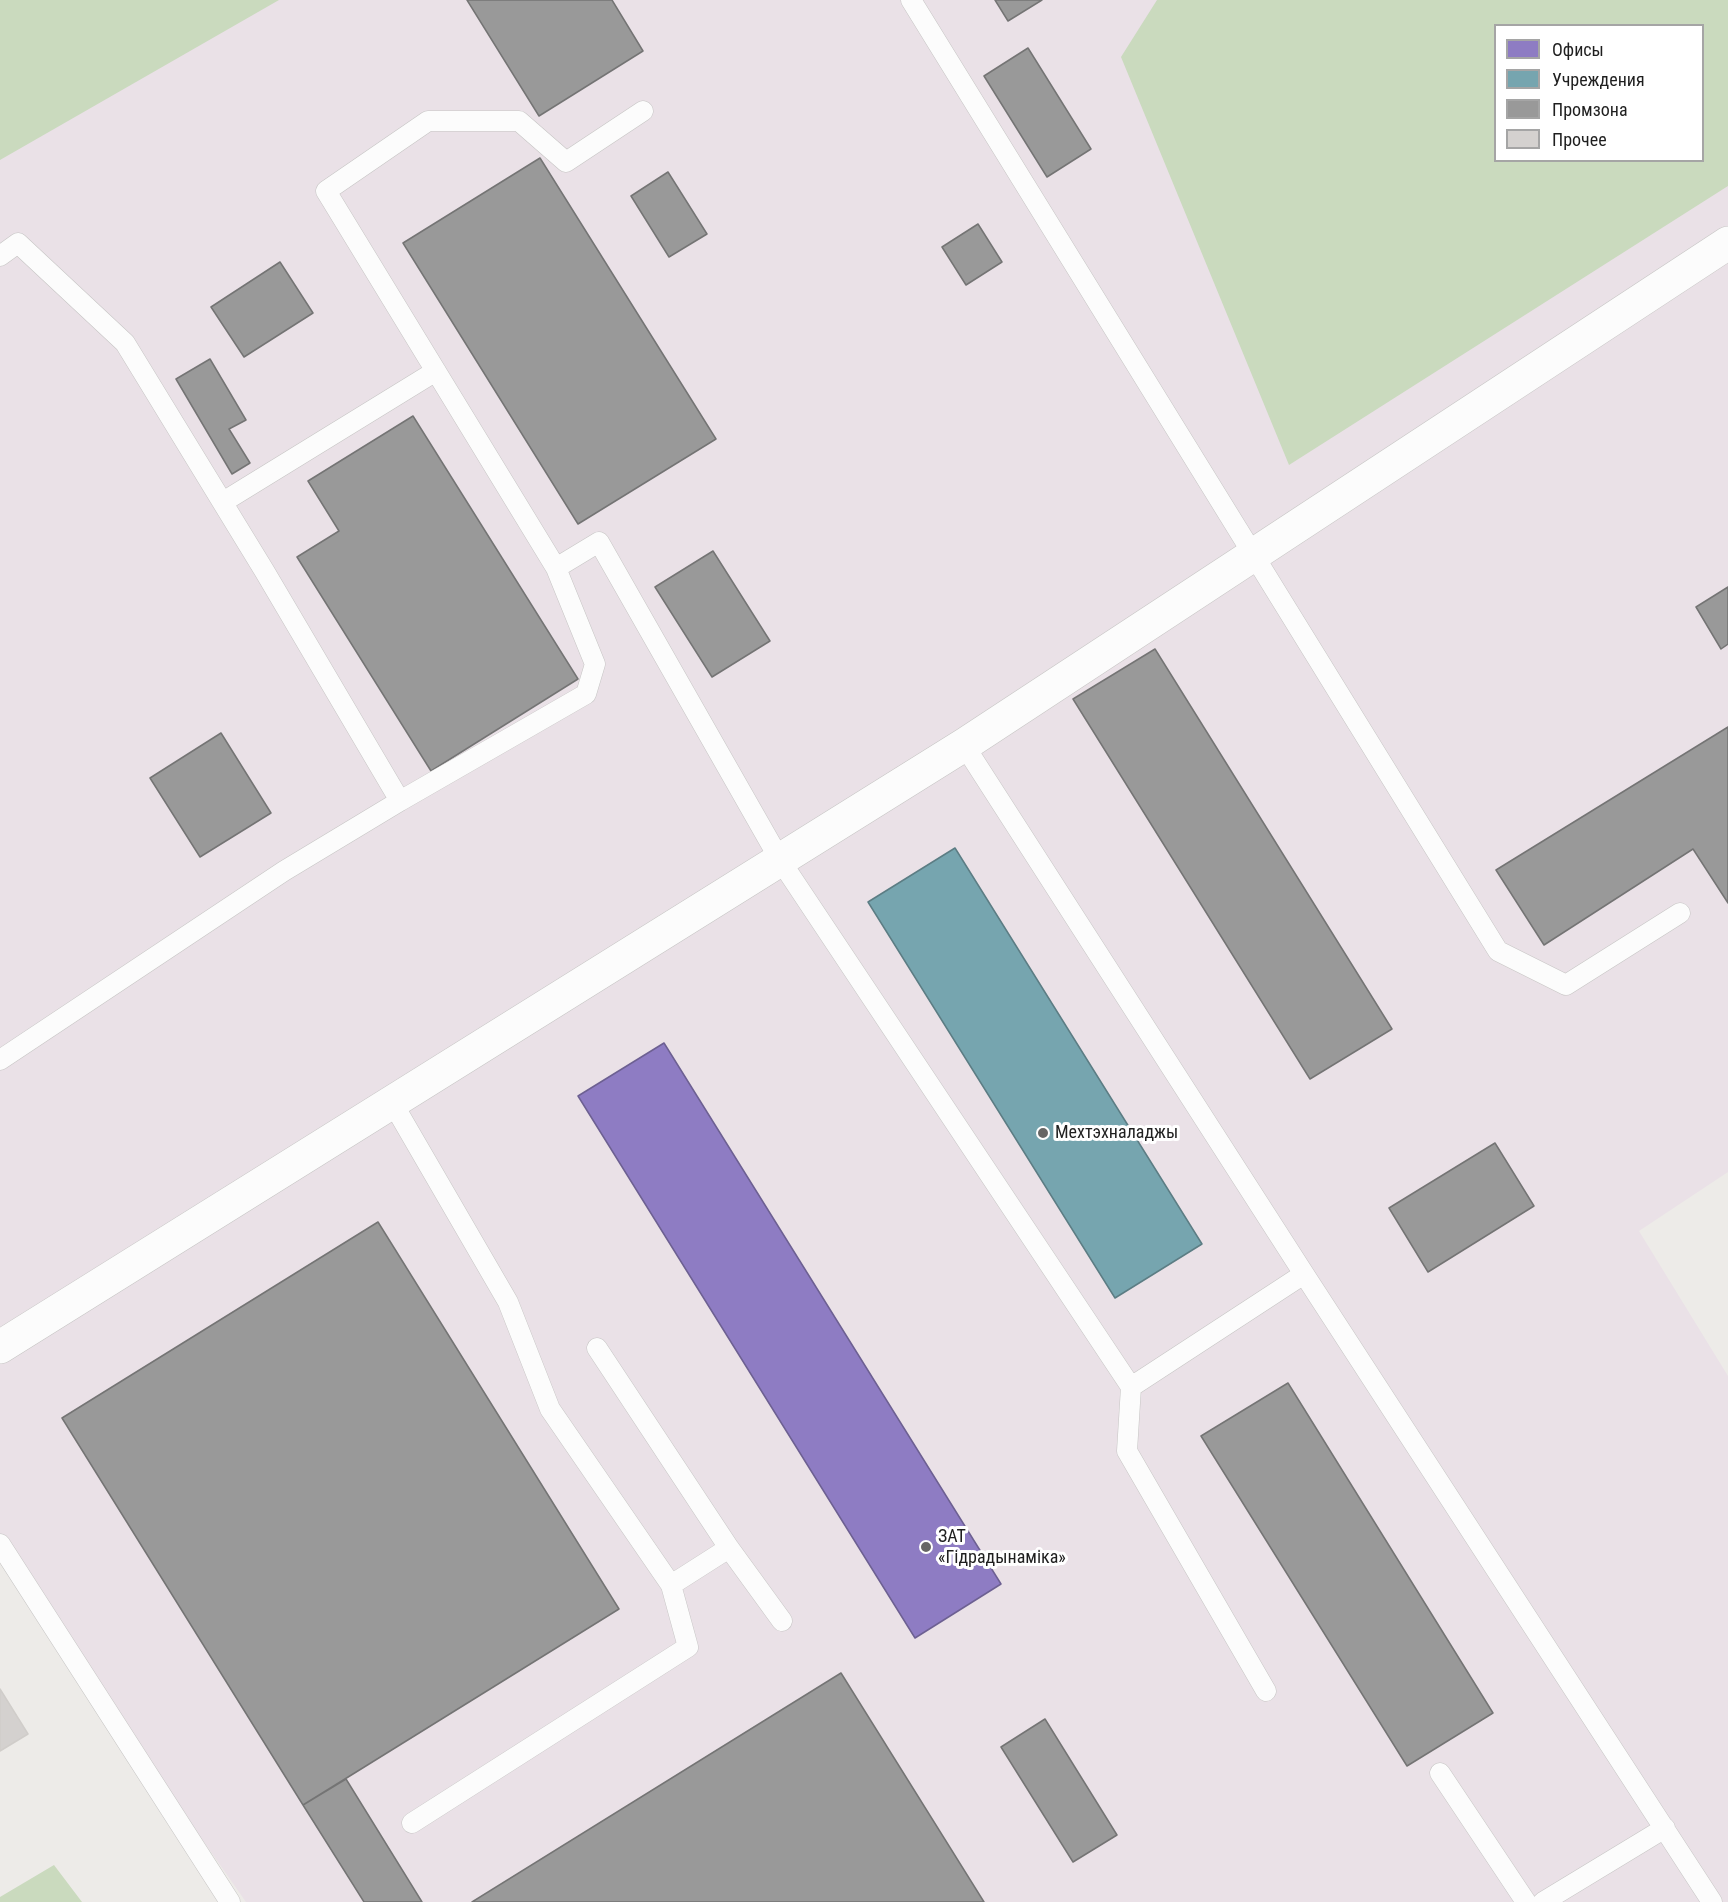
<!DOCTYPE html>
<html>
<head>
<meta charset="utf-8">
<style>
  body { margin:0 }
  #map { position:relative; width:1728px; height:1902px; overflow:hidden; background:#edebe8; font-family:"Roboto Condensed",sans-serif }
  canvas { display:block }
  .legend { position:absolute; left:1494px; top:24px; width:210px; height:138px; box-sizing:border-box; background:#fff; border:2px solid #a5a5a5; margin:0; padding:8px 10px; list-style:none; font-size:18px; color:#1f1f1f }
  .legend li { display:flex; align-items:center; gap:12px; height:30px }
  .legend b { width:30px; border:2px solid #a5a5a5 }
</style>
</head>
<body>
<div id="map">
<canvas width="1728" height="1902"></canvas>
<ul class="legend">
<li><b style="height:16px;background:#8e7cc3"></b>Офисы</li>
<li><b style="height:16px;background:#76a5af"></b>Учреждения</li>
<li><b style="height:16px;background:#999"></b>Промзона</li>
<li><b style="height:16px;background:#d4d1cf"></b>Прочее</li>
</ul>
</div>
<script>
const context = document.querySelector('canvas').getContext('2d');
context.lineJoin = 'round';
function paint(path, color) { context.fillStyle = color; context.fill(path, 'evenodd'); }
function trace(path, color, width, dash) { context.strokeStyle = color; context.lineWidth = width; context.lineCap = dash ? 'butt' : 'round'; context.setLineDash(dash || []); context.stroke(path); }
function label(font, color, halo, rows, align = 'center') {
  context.font = font + ' "Roboto Condensed",sans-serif'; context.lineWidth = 6; context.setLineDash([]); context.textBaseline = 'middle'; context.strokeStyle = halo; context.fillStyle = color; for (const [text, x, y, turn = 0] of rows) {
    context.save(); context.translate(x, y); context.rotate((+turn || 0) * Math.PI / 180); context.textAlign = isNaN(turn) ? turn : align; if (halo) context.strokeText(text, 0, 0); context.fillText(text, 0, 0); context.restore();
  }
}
paint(new Path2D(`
  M 48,0 L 1728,0 L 1728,1172 L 1639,1231 L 1728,1376 L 1728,1902 L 246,1902 L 0,1551 L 0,34 ZM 1496,26 L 1702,26 L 1702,160 L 1496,160 Z`), '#eae1e7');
paint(new Path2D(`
  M 0,0 L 279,0 L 0,160 Z
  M 1157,0 L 1728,0 L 1728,186 L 1289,465 L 1121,57 ZM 1496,26 L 1702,26 L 1702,160 L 1496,160 Z
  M 54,1865 L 82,1902 L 0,1902 L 0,1897 Z`), '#cadabe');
const offices = new Path2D(`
  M 664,1043 L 1001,1584 L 915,1638 L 578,1096 Z`);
paint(offices, '#8e7cc3');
trace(offices, '#6d6092', 1.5);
const public = new Path2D(`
  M 955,848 L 1202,1244 L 1115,1298 L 868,902 Z`);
paint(public, '#76a5af');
trace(public, '#5c7d84', 1.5);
const industry = new Path2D(`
  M 467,0 L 612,0 L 643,51 L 539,116 Z
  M 995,0 L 1042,0 L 1008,21 Z
  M 1028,48 L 1091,149 L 1047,177 L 984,76 Z
  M 540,158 L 716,439 L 578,524 L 403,243 Z
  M 668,172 L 707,234 L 669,257 L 631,196 Z
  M 978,224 L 1002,262 L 966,285 L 942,247 Z
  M 280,262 L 313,313 L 244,357 L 211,307 Z
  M 210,359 L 246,420 L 229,429 L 250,463 L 232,474 L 176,379 Z
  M 413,416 L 578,679 L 431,771 L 297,557 L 339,531 L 308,481 Z
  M 713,551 L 770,641 L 712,677 L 655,587 Z
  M 1728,587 L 1728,644 L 1721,649 L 1696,607 Z
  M 1155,649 L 1392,1029 L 1310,1079 L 1073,699 Z
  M 1728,727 L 1728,903 L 1693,849 L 1544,945 L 1496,870 Z
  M 221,733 L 271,813 L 200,857 L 150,778 Z
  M 1495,1143 L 1534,1206 L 1428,1272 L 1389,1208 Z
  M 378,1222 L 619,1609 L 303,1805 L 62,1418 Z
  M 1288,1383 L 1493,1713 L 1407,1766 L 1201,1436 Z
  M 841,1673 L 984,1902 L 472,1902 Z
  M 1045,1719 L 1117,1835 L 1073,1862 L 1001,1747 Z
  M 346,1779 L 422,1902 L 364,1902 L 303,1805 Z`);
paint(industry, '#999');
trace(industry, '#747474', 1.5);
const building = new Path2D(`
  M 0,1689 L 28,1734 L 0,1751 Z`);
paint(building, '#d4d1cf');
trace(building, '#d0cdca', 1.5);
const service = new Path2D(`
  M 911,0 L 1498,951 L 1566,985 L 1680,913
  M 643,111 L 566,162 L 519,121 L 428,121 L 326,191 L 556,568 L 599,542 L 780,860 L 1131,1387 L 1304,1274
  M 0,256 L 18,243 L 125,343 L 265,572 L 400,801 L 284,871 L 0,1060
  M 223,502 L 436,371
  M 964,745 L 1304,1274 L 1712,1902
  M 400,801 L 586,694 L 595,664 L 556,568
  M 392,1102 L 508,1302 L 550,1409 L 671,1585 L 688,1647 L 412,1823
  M 597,1348 L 729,1548 L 782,1621
  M 1131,1387 L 1127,1451 L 1266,1691
  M 0,1544 L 230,1902
  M 671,1585 L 729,1548
  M 1440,1773 L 1526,1902
  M 1543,1902 L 1665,1828`);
const minor = new Path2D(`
  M 0,1347 L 964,745 L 1728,243`);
trace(service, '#c6c5c4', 21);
trace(minor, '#c6c5c4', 34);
trace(service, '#fcfcfc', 20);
trace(minor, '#fcfcfc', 33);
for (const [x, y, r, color] of [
  [1043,1133,6,"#676665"],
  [926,1547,6,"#676665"]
]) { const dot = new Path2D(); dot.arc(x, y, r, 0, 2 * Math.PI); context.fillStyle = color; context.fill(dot); trace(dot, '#fff', 2); }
label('18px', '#1f1f1f', '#fff', [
  ["Мехтэхналаджы",1055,1133],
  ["ЗАТ",938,1537],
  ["«Гідрадынаміка»",938,1558]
], 'left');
</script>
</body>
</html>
